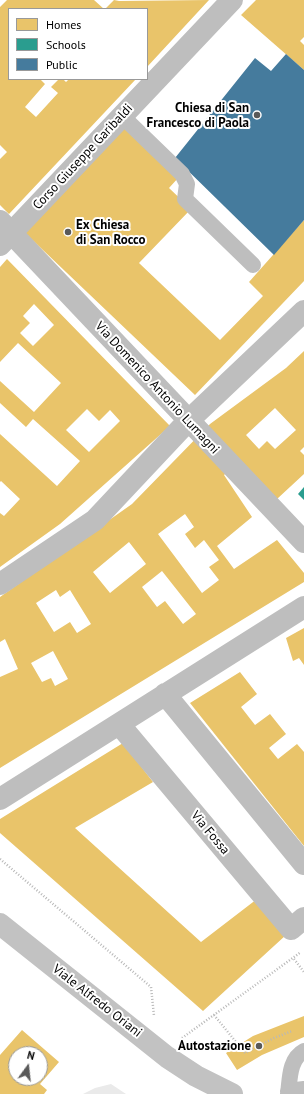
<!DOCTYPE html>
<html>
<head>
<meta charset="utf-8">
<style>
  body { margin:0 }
  #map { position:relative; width:304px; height:1094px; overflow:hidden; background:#fff; font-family:"PT Sans",sans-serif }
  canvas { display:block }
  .legend { position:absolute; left:8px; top:8px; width:140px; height:72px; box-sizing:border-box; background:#fff; border:1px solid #999; margin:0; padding:5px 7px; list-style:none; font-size:12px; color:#000 }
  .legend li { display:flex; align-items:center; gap:8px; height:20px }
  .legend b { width:20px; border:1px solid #999 }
  .north { position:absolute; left:8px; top:1046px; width:40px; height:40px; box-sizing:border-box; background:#fff; border:1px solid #999; border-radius:50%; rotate:15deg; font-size:11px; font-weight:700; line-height:16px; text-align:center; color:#000 }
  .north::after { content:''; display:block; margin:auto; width:14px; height:18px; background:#595959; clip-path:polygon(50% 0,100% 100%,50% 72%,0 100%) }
</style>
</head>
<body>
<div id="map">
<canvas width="304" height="1094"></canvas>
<ul class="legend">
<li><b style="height:11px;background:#e9c46a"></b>Homes</li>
<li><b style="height:11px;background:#2a9d8f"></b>Schools</li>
<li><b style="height:11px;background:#457b9d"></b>Public</li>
</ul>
<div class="north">N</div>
</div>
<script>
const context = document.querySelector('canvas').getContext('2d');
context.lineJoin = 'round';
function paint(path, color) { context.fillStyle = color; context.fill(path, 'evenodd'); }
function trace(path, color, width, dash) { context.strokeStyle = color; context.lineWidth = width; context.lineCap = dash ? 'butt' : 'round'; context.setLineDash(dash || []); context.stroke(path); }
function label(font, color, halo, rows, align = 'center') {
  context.font = font + ' "PT Sans",sans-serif'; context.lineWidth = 4; context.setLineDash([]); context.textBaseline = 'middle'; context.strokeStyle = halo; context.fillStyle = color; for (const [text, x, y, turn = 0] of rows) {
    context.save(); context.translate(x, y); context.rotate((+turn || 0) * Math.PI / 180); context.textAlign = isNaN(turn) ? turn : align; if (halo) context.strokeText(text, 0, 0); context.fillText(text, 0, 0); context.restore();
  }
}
paint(new Path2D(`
  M 111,1084 L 126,1094 L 83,1094 L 95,1088 Z`), '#eaeaea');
paint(new Path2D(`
  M 7,0 L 94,0 L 104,9 L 9,9 L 9,79 L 40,79 L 45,84 L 25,107 L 36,117 L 58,93 L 51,87 L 59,79 L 63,79 L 66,82 L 69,79 L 136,79 L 9,214 L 0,205 L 0,159 L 7,152 L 0,145 L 0,7 Z
  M 114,0 L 119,1 L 209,0 L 147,67 L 147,9 L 105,9 Z
  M 256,0 L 304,0 L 304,37 L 300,41 L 304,45 L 304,70 L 241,15 Z
  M 126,126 L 179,177 L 169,188 L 191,209 L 139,263 L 220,340 L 263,296 L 249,282 L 304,220 L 304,281 L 195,395 L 24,232 Z
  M 7,259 L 170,426 L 60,524 L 0,567 L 0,513 L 4,516 L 20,499 L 1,481 L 0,482 L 0,434 L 57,486 L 80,461 L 33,419 L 26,427 L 0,403 L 0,381 L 34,412 L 61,383 L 18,343 L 0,362 L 0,267 ZM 34,304 L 54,325 L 33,346 L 20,333 L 30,323 L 23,316 ZM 87,409 L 99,421 L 110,410 L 120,421 L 89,452 L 66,430 Z
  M 304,351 L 304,447 L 300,451 L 304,455 L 304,474 L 277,499 L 240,460 L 224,475 L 252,517 L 217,546 L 234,569 L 277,540 L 304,573 L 304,582 L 0,768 L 0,677 L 18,669 L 5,639 L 0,642 L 0,597 L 132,504 L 210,424 L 286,368 ZM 275,408 L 296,430 L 275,449 L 267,441 L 259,449 L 246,435 ZM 185,514 L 194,527 L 185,534 L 195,548 L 204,540 L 219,560 L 209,567 L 219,580 L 202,593 L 158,534 ZM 129,542 L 146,564 L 110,593 L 93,572 ZM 162,571 L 196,614 L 183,624 L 165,601 L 157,607 L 142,587 ZM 56,590 L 60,597 L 70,590 L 91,624 L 77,633 L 70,622 L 54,632 L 36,603 ZM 53,651 L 68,679 L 55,686 L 51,678 L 42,682 L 31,663 Z
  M 304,628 L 304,665 L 299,658 L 293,661 L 286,638 Z
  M 240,672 L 257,694 L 241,707 L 255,725 L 270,714 L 286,734 L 269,748 L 278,759 L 297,744 L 304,752 L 304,846 L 190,703 Z
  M 123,743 L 153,782 L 75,828 L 201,942 L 257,899 L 286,935 L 203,1011 L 0,833 L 0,819 Z
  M 304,1016 L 304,1037 L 262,1055 L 237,1070 L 226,1053 L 253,1036 Z
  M 22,1030 L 59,1062 L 40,1084 L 47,1090 L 44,1094 L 0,1094 L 0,1055 ZM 16,1054 L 40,1054 L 40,1078 L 16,1078 Z`), '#e9c46a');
paint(new Path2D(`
  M 304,487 L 304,500 L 298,494 Z`), '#2a9d8f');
paint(new Path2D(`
  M 286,54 L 304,70 L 304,220 L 274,255 L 175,158 L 255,58 L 271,71 Z`), '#457b9d');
trace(new Path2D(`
  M 0,859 L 151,987 L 154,1016
  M 294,959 L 304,972
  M 214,1015 L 245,1053 L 274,1038 L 292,1031
  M 182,1038 L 301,952`), '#b8b8b8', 2.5, [1, 2]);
trace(new Path2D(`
  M 122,116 L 182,174 L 187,184 L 185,199 L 253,265
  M 288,1091 L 304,1089
  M 288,1094 C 290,1079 289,1059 304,1051`), '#bebebe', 16);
trace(new Path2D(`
  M 0,221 L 304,542
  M 0,245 L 232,0
  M 0,584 L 95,520 L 188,421 L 304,311
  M 165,694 L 304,864
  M 119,724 L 291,929 L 304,918
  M 0,799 L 304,607`), '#bebebe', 22);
trace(new Path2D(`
  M 0,924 L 167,1057 L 196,1076 L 232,1094`), '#c2c2c2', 22);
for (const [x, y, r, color] of [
  [257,115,4,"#595959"],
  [68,232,4,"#595959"],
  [259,1046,4,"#595959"]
]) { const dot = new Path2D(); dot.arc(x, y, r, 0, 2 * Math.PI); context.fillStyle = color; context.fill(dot); trace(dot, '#fff', 1.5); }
label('bold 13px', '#000', '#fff', [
  ["Chiesa di San",249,108],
  ["Francesco di Paola",249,123],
  ["Ex Chiesa",76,225,"left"],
  ["di San Rocco",76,240,"left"],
  ["Autostazione",251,1046]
], 'right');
label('13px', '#000', '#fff', [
  ["Corso Giuseppe Garibaldi",83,157,-47],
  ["Via Domenico Antonio Lumagni",157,388,47],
  ["Via Fossa",210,833,50],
  ["Viale Alfredo Oriani",97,1001,38]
]);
</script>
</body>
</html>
